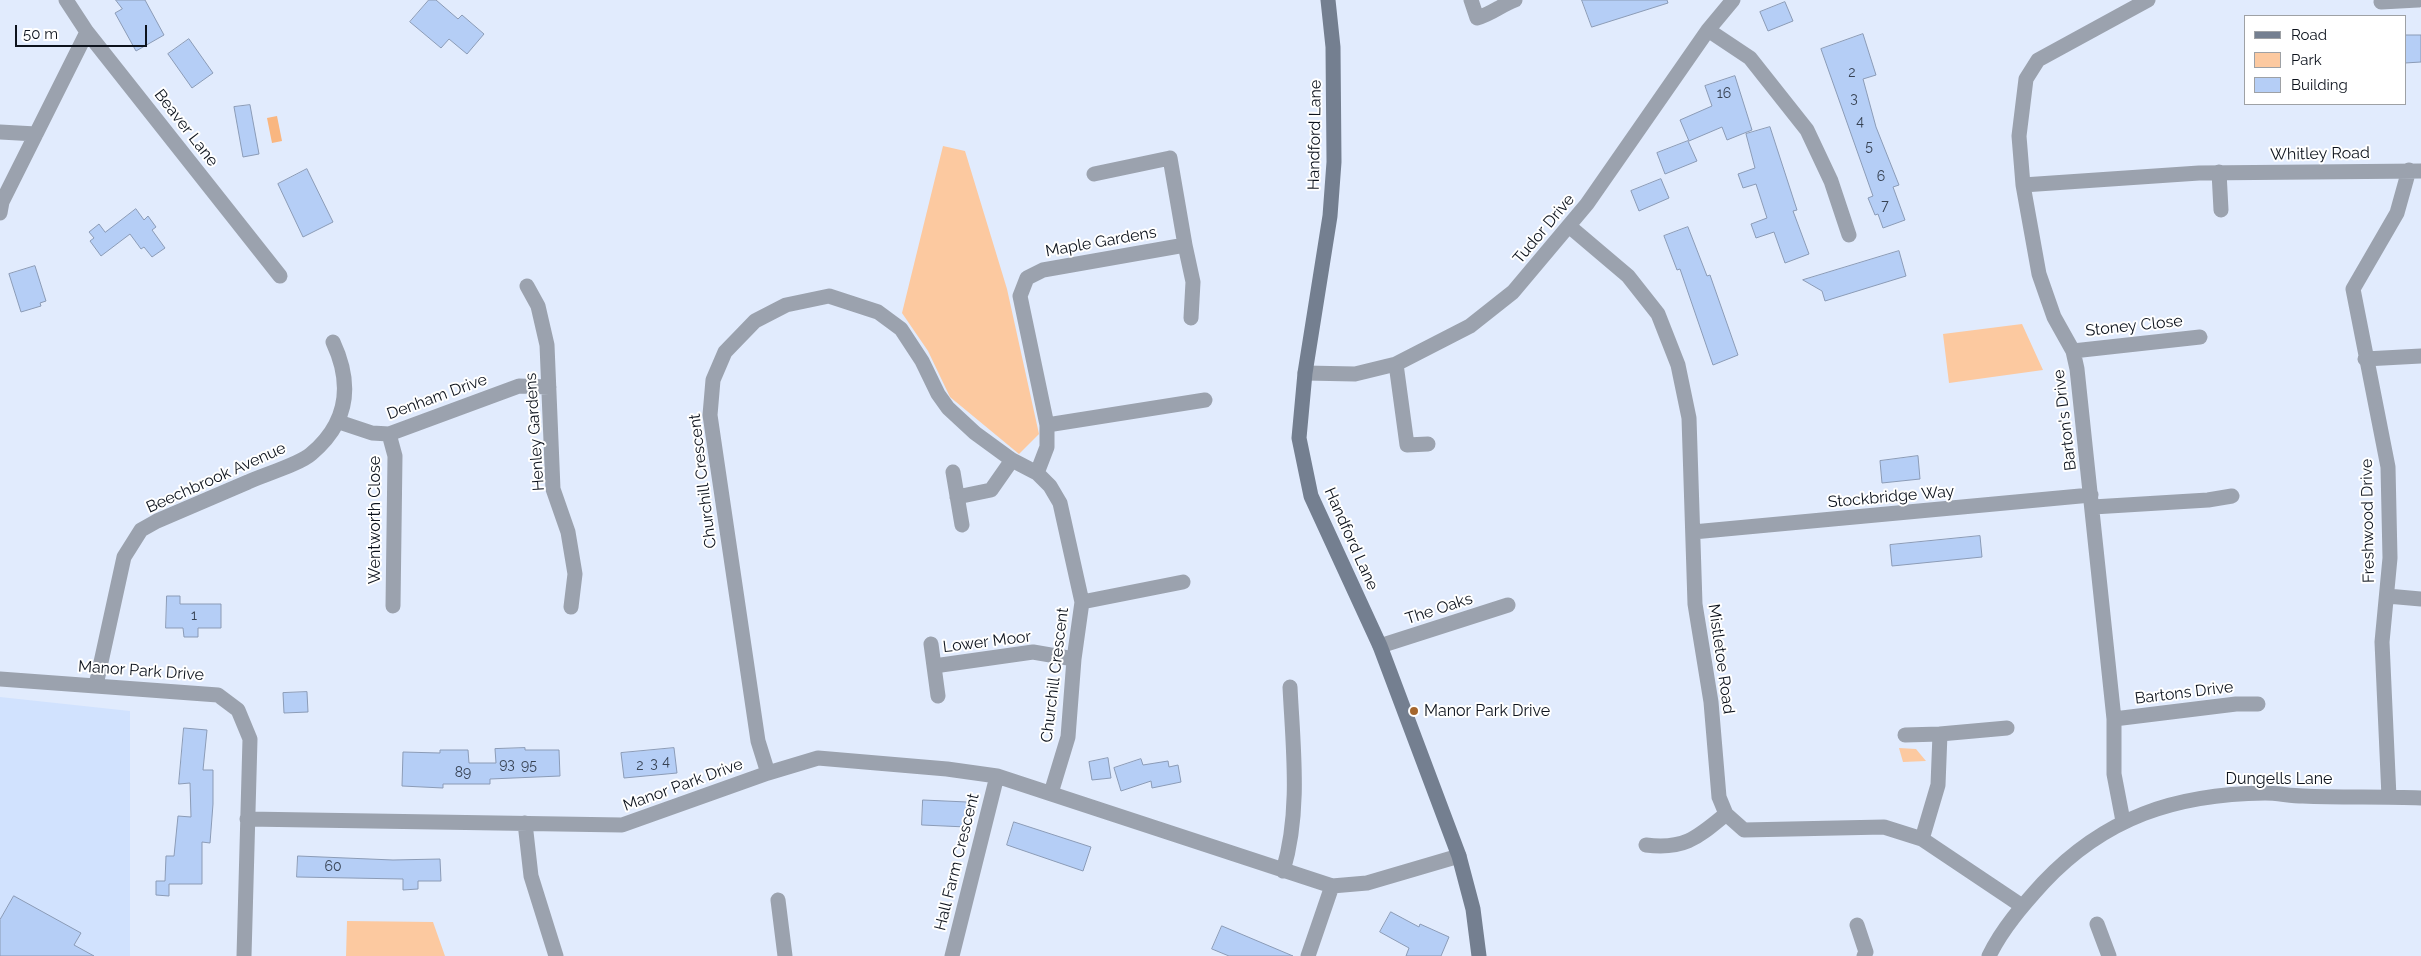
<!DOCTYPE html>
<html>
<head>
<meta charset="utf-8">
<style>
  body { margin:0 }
  #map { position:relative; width:2421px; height:956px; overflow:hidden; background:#e1ebfd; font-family:Raleway,sans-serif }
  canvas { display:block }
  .legend { position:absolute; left:2244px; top:15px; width:162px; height:90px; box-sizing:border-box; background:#fff; border:1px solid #9ea1a5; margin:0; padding:6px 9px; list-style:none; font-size:15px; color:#0d131d }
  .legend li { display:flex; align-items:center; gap:10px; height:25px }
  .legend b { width:25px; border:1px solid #9ea1a5 }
  .scale { position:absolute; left:15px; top:25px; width:132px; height:22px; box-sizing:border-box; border:2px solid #0d131d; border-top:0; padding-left:6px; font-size:15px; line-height:18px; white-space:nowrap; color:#0d131d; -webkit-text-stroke:4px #fff; paint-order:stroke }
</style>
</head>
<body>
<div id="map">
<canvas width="2421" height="956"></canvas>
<ul class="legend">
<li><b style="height:6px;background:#747f90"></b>Road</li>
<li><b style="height:14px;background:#fcc9a0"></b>Park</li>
<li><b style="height:14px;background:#b5cef6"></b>Building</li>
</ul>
<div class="scale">50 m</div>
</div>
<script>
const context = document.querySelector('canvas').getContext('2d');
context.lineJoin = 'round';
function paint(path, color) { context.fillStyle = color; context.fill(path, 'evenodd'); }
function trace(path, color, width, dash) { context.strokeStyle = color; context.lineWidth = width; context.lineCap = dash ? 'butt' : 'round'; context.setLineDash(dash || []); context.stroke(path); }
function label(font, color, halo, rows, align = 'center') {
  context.font = font + ' Raleway,sans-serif'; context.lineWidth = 4; context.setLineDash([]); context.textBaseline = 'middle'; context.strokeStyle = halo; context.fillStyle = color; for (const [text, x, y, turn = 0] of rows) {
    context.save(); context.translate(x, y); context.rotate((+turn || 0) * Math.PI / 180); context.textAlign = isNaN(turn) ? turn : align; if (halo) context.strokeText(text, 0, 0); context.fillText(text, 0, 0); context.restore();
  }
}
paint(new Path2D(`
  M 0,697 L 130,711 L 130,956 L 0,956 Z`), '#d1e2fe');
paint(new Path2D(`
  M 943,146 L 965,151 L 1007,289 L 1039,434 L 1019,454 L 950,397 L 928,351 L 902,313 Z
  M 2022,324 L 2043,370 L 1949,383 L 1943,334 Z
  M 1899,748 L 1916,749 L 1926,761 L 1903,762 Z
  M 347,921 L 433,922 L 445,956 L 346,956 Z`), '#fcc9a0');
paint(new Path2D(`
  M 277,116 L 282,141 L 272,143 L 267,118 Z`), '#f9b680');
const building = new Path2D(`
  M 116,0 L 145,0 L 164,35 L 136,51 L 115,13 L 122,9 Z
  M 429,0 L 436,0 L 458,19 L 462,15 L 484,34 L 467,54 L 449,39 L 441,48 L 410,22 Z
  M 1582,0 L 1667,0 L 1668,3 L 1592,27 Z
  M 1785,2 L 1793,21 L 1768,31 L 1760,12 Z
  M 1863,34 L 1876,75 L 1863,79 L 1876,127 L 1899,185 L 1893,187 L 1905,220 L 1883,228 L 1878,214 L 1875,215 L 1868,198 L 1873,196 L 1821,49 Z
  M 2405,35 L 2421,35 L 2421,62 L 2405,63 Z
  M 189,39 L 213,73 L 192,88 L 168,54 Z
  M 1735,76 L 1752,130 L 1727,140 L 1722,127 L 1689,141 L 1680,120 L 1712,106 L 1705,86 Z
  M 250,105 L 259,154 L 243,157 L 234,107 Z
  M 1770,127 L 1797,210 L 1793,211 L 1809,254 L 1785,263 L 1774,232 L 1756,238 L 1751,224 L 1767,218 L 1756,184 L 1743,188 L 1738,174 L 1755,168 L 1746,134 Z
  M 1688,141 L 1697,161 L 1665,174 L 1657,153 Z
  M 307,169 L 333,222 L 303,237 L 278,184 Z
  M 1661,179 L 1669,198 L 1639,211 L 1631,191 Z
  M 136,209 L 144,220 L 148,216 L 156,227 L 152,230 L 165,248 L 152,257 L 144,247 L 141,249 L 130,234 L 101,256 L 90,241 L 94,238 L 89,232 L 99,224 L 105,232 Z
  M 1688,227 L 1707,276 L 1710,275 L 1738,355 L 1713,365 L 1680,269 L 1677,270 L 1664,236 Z
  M 1899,251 L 1906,276 L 1825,301 L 1822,291 L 1803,280 Z
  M 35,266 L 46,301 L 40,303 L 41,306 L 21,312 L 9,274 Z
  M 1918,456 L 1920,479 L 1882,483 L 1880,461 Z
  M 1980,536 L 1982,557 L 1892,566 L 1890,545 Z
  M 167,596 L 180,596 L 180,604 L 221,604 L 221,628 L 198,628 L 198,637 L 184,637 L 183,628 L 166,628 Z
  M 307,692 L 308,712 L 284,713 L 283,693 Z
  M 184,728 L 207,730 L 203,770 L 213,770 L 213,804 L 210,843 L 202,842 L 202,884 L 169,884 L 169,896 L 156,895 L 156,881 L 165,881 L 166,856 L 174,856 L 178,816 L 191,817 L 190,783 L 179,784 Z
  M 525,748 L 525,750 L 559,750 L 560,776 L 490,779 L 490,784 L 443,784 L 443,788 L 402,786 L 403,752 L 440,753 L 440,750 L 468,750 L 469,763 L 496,763 L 495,749 Z
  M 674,748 L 677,773 L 624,778 L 621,753 Z
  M 1108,758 L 1111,778 L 1092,780 L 1089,762 Z
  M 1141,759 L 1143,765 L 1168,761 L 1169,767 L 1178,765 L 1181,782 L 1152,788 L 1151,781 L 1121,791 L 1114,768 Z
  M 923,800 L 967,802 L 966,827 L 922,825 Z
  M 1014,822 L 1091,847 L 1083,871 L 1007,845 Z
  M 298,856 L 393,860 L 440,859 L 441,881 L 418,881 L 418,889 L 403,890 L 403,879 L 297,877 Z
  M 14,896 L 81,933 L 74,945 L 94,956 L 0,956 L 0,920 Z
  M 1391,912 L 1419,927 L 1420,924 L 1449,937 L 1441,956 L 1406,956 L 1409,948 L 1380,932 Z
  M 1222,926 L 1293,956 L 1229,956 L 1212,949 Z`);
paint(building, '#b5cef6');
trace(building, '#8b9bb6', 1);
trace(new Path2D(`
  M 66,0 L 87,32 L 280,276
  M 1471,0 L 1477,18 C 1492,14 1501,5 1515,0
  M 2381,2 L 2418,0
  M 1708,30 L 1750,58 L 1807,130 L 1831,181 L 1849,235
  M 0,132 L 36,134
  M 2219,172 L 2221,210
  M 2023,185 L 2199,173 L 2421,171
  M 0,213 L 2,202 L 87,32
  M 1569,226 L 1628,276 L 1658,314 L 1678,365 L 1689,418 L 1695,604 L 1711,702 L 1719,797 L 1726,814 L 1744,830 L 1884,827 L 1922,839 L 2022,906
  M 1185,245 L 1193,282 L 1191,318
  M 527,286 L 538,306 L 547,345 L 553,489 L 568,532 L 575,574 L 571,607
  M 2073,351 L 2200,337
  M 2365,359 L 2421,356
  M 1396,364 L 1407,445 L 1428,444
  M 1305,373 L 1355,374 L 1396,364 L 1470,326 L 1513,292 L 1587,204 L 1708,30 L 1733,0
  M 339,422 L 372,433 L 389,434 L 519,386 L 549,387
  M 1047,425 L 1205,400
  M 389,434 L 395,456 L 393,606
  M 953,472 L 962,525
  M 1037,473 L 1047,447 L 1047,425 L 1020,296 L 1027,278 L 1043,270 L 1185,245 L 1170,158 L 1094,174
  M 957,497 L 991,490 L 1012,460
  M 2093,507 L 2208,500 L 2232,496
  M 1693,532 L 2091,495
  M 2387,596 L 2421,599
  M 1082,602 L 1183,582
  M 931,644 L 938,696
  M 1380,646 L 1508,605
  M 934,666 L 1033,652 L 1074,659
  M 0,679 L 218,695 L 238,710 L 250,739 L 244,956
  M 96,685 L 124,557 L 141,530 L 157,521 C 187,508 218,495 248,482 C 263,475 300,464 311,454 C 348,423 353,385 333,342
  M 2114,719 L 2236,704 L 2258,704
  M 1905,735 L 1940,734
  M 768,773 L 758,741 L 710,415 L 713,380 L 725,352 L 755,321 L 786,305 L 829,296 L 878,312 L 901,329 L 922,361 L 938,394 L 948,408 L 975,433 L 1012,460 L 1037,473 L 1050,486 L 1060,503 L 1082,602 L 1074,659 L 1068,737 L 1051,793
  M 2389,797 L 2382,642 L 2390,558 L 2388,467 L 2353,289 L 2397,213 L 2409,170
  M 247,819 L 622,825 L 768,773 L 818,758 L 947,769 L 997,776 L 1332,886 L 1367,883 L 1459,856
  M 2123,821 L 2114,774 L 2114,719 L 2077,369 L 2073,351 L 2054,317 L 2039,274 L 2023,185 L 2019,136 L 2026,79 L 2038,60 L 2148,0
  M 525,823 L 531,876 L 556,956
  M 1922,839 L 1938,785 L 1940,734 L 2007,728
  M 1646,845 C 1685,850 1698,837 1726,814
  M 1283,871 C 1301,811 1293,748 1290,687
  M 778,900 L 785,956
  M 2097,924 L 2109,956
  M 1857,925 L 1866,952 L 1864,956
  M 952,956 L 997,776
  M 1308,956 L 1332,886
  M 1989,956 C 2002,929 2023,905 2043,883 C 2105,817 2176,794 2265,793 C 2278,793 2290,796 2303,796 C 2342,798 2382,796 2421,798`), '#9ba2ae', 15);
trace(new Path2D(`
  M 1328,0 L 1333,47 L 1334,162 L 1330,216 L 1305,373 L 1299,438 L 1311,496 L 1380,646 L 1459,856 L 1473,909 L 1479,956`), '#747f90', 15);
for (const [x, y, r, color] of [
  [1414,711,5,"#a5662d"]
]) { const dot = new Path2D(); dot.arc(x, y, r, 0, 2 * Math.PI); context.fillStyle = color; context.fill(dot); trace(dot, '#fff', 2); }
label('14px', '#374253', null, [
  ["2",1852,73],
  ["16",1724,94],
  ["3",1854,99],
  ["4",1860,122],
  ["5",1869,147],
  ["6",1881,177],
  ["7",1885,206],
  ["1",194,616],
  ["4",666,762],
  ["3",654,764],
  ["93",507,765],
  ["95",529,766],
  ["2",640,766],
  ["89",463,773],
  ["60",333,867]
]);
label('16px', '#0d131d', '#fff', [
  ["Beaver Lane",186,128,52],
  ["Handford Lane",1315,135,-89],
  ["Whitley Road",2320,154,-1],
  ["Tudor Drive",1544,229,-50],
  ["Maple Gardens",1101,242,-10],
  ["Stoney Close",2134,326,-6],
  ["Denham Drive",437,397,-20],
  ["Barton's Drive",2065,420,-97],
  ["Henley Gardens",535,432,-94],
  ["Beechbrook Avenue",216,478,-24],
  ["Churchill Crescent",703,481,-97],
  ["Stockbridge Way",1891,497,-5],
  ["Wentworth Close",375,520,-90],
  ["Freshwood Drive",2368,521,-91],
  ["Handford Lane",1351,539,66],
  ["The Oaks",1439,609,-18],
  ["Lower Moor",987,642,-7],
  ["Mistletoe Road",1721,659,82],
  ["Manor Park Drive",141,671,4],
  ["Churchill Crescent",1055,675,-83],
  ["Bartons Drive",2184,693,-7],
  ["Dungells Lane",2279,779],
  ["Manor Park Drive",683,785,-20],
  ["Hall Farm Crescent",957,862,-76]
]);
label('16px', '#0d131d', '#fff', [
  ["Manor Park Drive",1424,711]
], 'left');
</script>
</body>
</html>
